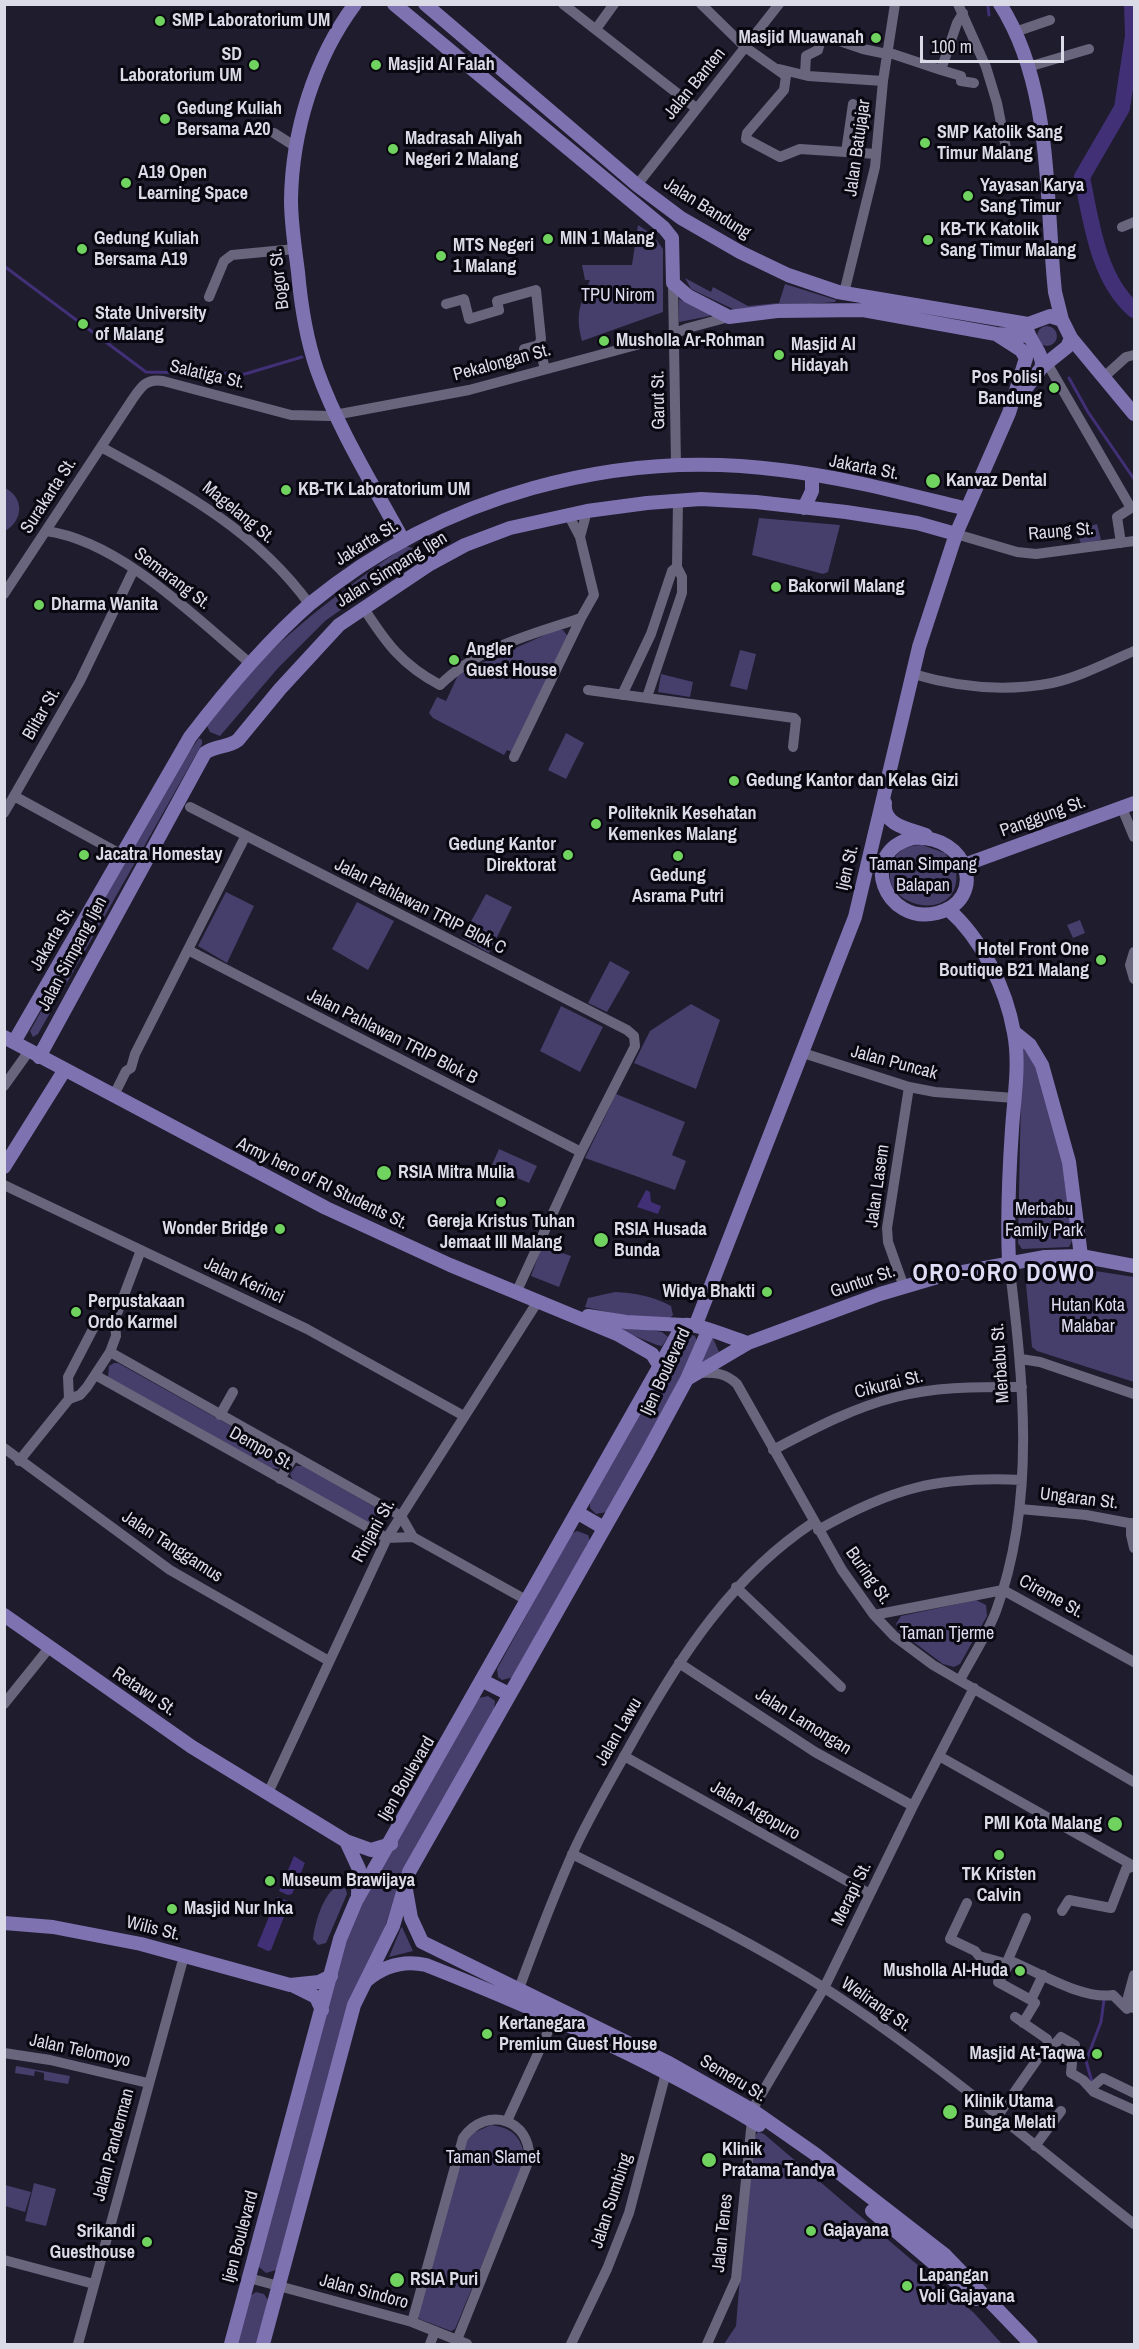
<!DOCTYPE html>
<html>
<head>
<meta charset="utf-8">
<style>
  body { margin:0 }
  #map { position:relative; width:1139px; height:2349px; overflow:hidden; background:#1f1c2e; font-family:"Archivo Narrow",sans-serif }
  canvas { display:block }
  .frame { position:absolute; inset:0; border:6px solid #dbdae7; pointer-events:none }
  .scale { position:absolute; left:920px; top:36px; width:144px; height:27px; box-sizing:border-box; border:3px solid #dbdae7; border-top:0; padding-left:8px; font-size:18px; line-height:21px; white-space:nowrap; color:#dbdae7; -webkit-text-stroke:4px #090810; paint-order:stroke }
</style>
</head>
<body>
<div id="map">
<canvas width="1139" height="2349"></canvas>
<div class="frame"></div>
<div class="scale">100 m</div>
</div>
<script>
const context = document.querySelector('canvas').getContext('2d');
context.lineJoin = 'round';
function paint(path, color) { context.fillStyle = color; context.fill(path, 'evenodd'); }
function trace(path, color, width, dash) { context.strokeStyle = color; context.lineWidth = width; context.lineCap = dash ? 'butt' : 'round'; context.setLineDash(dash || []); context.stroke(path); }
function label(font, color, halo, rows, align = 'center') {
  context.font = font + ' "Archivo Narrow",sans-serif'; context.lineWidth = 6; context.setLineDash([]); context.textBaseline = 'middle'; context.strokeStyle = halo; context.fillStyle = color; for (const [text, x, y, turn = 0] of rows) {
    context.save(); context.translate(x, y); context.rotate((+turn || 0) * Math.PI / 180); context.textAlign = isNaN(turn) ? turn : align; if (halo) context.strokeText(text, 0, 0); context.fillText(text, 0, 0); context.restore();
  }
}
paint(new Path2D(`
  M 638,225 L 653,235 L 663,249 L 663,312 L 582,341 C 575,314 580,305 590,280 L 585,280 L 582,265 L 632,265 Z
  M 685,278 L 711,292 L 713,287 L 748,306 L 779,303 L 785,284 L 836,300 L 835,302 L 735,310 L 691,289 Z
  M 679,299 L 709,314 L 710,316 L 679,322 Z
  M1037 336a10 10 0 1 1 20 0a10 10 0 1 1-20 0Z
  M 5,488 C 25,498 23,521 5,531 Z
  M 759,518 L 840,525 L 828,572 L 823,574 L 752,555 Z
  M 1097,524 L 1101,540 L 1081,544 L 1076,530 Z
  M 405,546 L 413,548 L 416,556 L 325,621 L 278,668 L 220,736 L 210,732 L 207,726 C 257,651 332,598 405,546 Z
  M 556,630 L 563,630 L 568,637 L 512,752 L 507,750 L 504,755 L 433,718 L 429,713 L 437,697 L 446,701 L 459,673 Z
  M 740,650 L 756,654 L 747,690 L 730,686 Z
  M 661,674 L 693,682 L 690,697 L 658,692 Z
  M 566,733 L 584,743 L 566,779 L 548,770 Z
  M 199,738 L 202,740 L 202,744 L 38,1034 L 33,1037 L 30,1031 L 171,778 Z
  M 922,845 L 945,853 L 956,871 C 963,929 869,906 894,859 C 899,849 910,845 922,845 Z
  M 226,892 L 254,906 L 227,963 L 198,946 Z
  M 486,894 L 512,907 L 489,953 L 462,938 Z
  M 357,902 L 394,921 L 368,970 L 332,949 Z
  M 1080,920 L 1085,933 L 1073,938 L 1067,925 Z
  M 610,961 L 630,972 L 607,1012 L 588,1003 Z
  M 691,1004 L 720,1020 L 696,1089 L 634,1063 L 650,1031 Z
  M 561,1006 L 603,1027 L 580,1072 L 540,1051 Z
  M 1022,1044 L 1037,1064 L 1064,1165 L 1072,1241 L 1069,1247 L 1022,1249 L 1018,1243 Z
  M 616,1094 L 685,1122 L 672,1155 L 686,1161 L 675,1190 L 585,1158 Z
  M 499,1149 L 537,1166 L 529,1183 L 491,1167 Z
  M 542,1246 L 571,1256 L 559,1287 L 531,1276 Z
  M 1063,1266 L 1134,1277 L 1134,1382 L 1037,1351 L 1032,1347 L 1025,1274 L 1029,1270 Z
  M 615,1292 C 636,1293 652,1296 671,1306 L 673,1315 L 669,1319 L 625,1316 L 585,1307 L 588,1298 Z
  M 597,1321 L 662,1332 L 668,1337 L 662,1346 L 657,1345 Z
  M 686,1333 L 695,1336 L 697,1341 L 683,1378 L 607,1512 L 596,1514 L 590,1508 L 590,1501 Z
  M 713,1338 L 719,1352 L 701,1363 L 711,1339 Z
  M 114,1363 L 118,1363 L 281,1454 L 282,1466 L 278,1469 L 271,1468 L 108,1377 L 109,1366 Z
  M 296,1466 L 303,1466 L 380,1510 L 380,1520 L 375,1524 L 369,1524 L 293,1481 L 290,1474 Z
  M 577,1531 L 588,1535 L 590,1541 L 514,1677 L 502,1680 L 498,1677 L 497,1669 L 571,1534 Z
  M 976,1600 L 986,1605 L 987,1616 L 960,1664 L 954,1667 L 943,1664 L 900,1632 L 896,1624 L 901,1616 Z
  M 488,1696 L 495,1701 L 494,1711 L 396,1892 L 384,1930 L 353,1995 L 276,2270 L 266,2273 L 259,2267 L 259,2261 L 348,1926 L 475,1703 L 479,1698 Z
  M 339,1885 L 345,1887 L 347,1894 L 326,1943 L 318,1945 L 313,1939 C 315,1923 323,1893 339,1885 Z
  M 402,1927 L 413,1951 L 389,1957 L 401,1928 Z
  M 16,2066 L 70,2076 L 68,2084 L 44,2080 L 44,2073 L 35,2071 L 34,2076 L 15,2073 Z
  M 491,2125 C 513,2128 522,2137 525,2160 L 455,2329 L 451,2331 L 419,2319 L 417,2314 L 467,2141 L 473,2133 Z
  M 758,2132 L 764,2134 L 974,2313 L 1002,2344 L 724,2344 L 736,2326 L 751,2141 Z
  M 34,2183 L 56,2189 L 46,2226 L 25,2221 Z
  M 5,2185 L 31,2192 L 25,2212 L 5,2206 Z
  M 256,2292 L 264,2294 L 268,2300 L 257,2344 L 236,2344 L 250,2296 Z`), '#463e6b');
paint(new Path2D(`
  M 646,1190 L 650,1192 L 651,1202 L 661,1206 L 658,1214 L 637,1207 Z
  M 294,1856 L 305,1863 L 292,1894 L 288,1895 L 279,1891 Z
  M 277,1897 L 288,1901 L 289,1904 L 271,1950 L 268,1951 L 257,1946 Z`), '#413076');
trace(new Path2D(`
  M 988,7 L 989,15
  M 4,266 L 146,372 L 245,374 L 302,357
  M 1069,378 L 1088,412 L 1134,479
  M 1092,2082 L 1086,2061 L 1101,2022 L 1104,2000`), '#413076', 3);
trace(new Path2D(`
  M 1132,4 L 1133,36 L 1122,108 L 1082,177 C 1091,221 1098,279 1134,310`), '#413076', 16);
trace(new Path2D(`
  M 563,4 L 696,108
  M 701,4 L 745,47 L 786,76 L 784,90 L 747,133 L 746,139 L 780,157 L 800,149 L 876,154
  M 958,4 L 986,67 L 997,103 L 1006,148
  M 596,29 L 614,4
  M 1015,32 L 1050,20
  M 887,52 L 941,70 L 957,23 L 963,13
  M 1028,67 L 1089,49
  M 779,69 L 808,76 L 883,81
  M 941,70 L 961,76 L 961,81 L 974,83
  M 805,74 L 806,56 L 818,50 L 822,35 L 863,49 L 887,54
  M 274,133 L 296,147
  M 846,152 L 853,104
  M 637,185 L 779,4
  M 1122,227 L 1134,222
  M 673,283 L 676,465
  M 844,293 L 875,167 L 883,81 L 895,4
  M 209,297 L 224,261 L 232,255 L 295,249
  M 446,304 L 464,299 L 469,319 L 499,310 L 497,301 L 536,290 L 541,339 L 539,345 L 545,369
  M 524,349 L 539,345
  M 1047,363 L 1131,508 L 1117,517 L 1121,543
  M 1105,376 L 1126,357 L 1134,355
  M 101,447 C 180,490 256,530 310,605
  M 46,531 C 120,541 195,617 251,664
  M 956,534 L 1017,552 L 1036,554 L 1134,541
  M 580,537 L 587,511
  M 4,594 L 132,400 C 141,387 146,378 163,381 L 291,415 L 329,416 L 469,390 L 666,337 L 688,328 L 729,317
  M 363,607 C 386,643 402,665 440,685 C 477,648 532,634 581,618
  M 913,674 C 957,687 1006,692 1052,683 C 1080,677 1108,662 1134,651
  M 588,690 L 794,718 L 796,720 L 793,747
  M 622,695 L 651,634 L 672,571 L 677,567
  M 647,697 L 682,593 L 682,577 L 677,567 L 678,500
  M 514,757 L 581,618 L 594,595 L 580,537 L 568,514
  M 190,807 L 627,1030 L 634,1036 L 635,1046 L 581,1152 L 516,1293
  M 1122,808 L 1134,837
  M 4,813 L 14,796
  M 122,855 L 14,796 L 80,681 L 134,569
  M 188,950 L 581,1152
  M 1134,952 L 1130,965 L 1134,979
  M 803,1053 L 909,1087 L 935,1092 L 1014,1098
  M 4,1086 L 29,1051
  M 113,1097 L 126,1071 L 131,1068 L 135,1054 L 245,837
  M 4,1185 L 307,1329 L 464,1416
  M 904,1287 L 888,1242 L 887,1228 L 909,1087
  M 110,1352 L 401,1516 L 413,1537 L 528,1601
  M 1021,1359 L 1040,1362 L 1134,1394
  M 699,1373 C 714,1372 726,1373 737,1384 L 842,1570 L 874,1615 L 894,1636 L 933,1665 L 1134,1782
  M 97,1376 L 387,1538 L 413,1537
  M 69,1399 L 68,1377 L 94,1327 L 101,1322 L 115,1319
  M 220,1415 L 233,1392
  M 4,1448 L 170,1570 L 329,1661
  M 773,1450 C 813,1429 852,1408 896,1397 C 937,1386 980,1387 1022,1387
  M 19,1461 L 69,1399 L 80,1395 L 87,1387 L 110,1352 L 116,1336 L 115,1319 L 141,1250
  M 280,1479 L 294,1456
  M 1020,1509 L 1086,1515 L 1134,1524
  M 1131,1523 L 1131,1535 L 1134,1548
  M 818,1530 C 892,1488 937,1476 1022,1480
  M 736,1587 L 841,1687
  M 874,1615 L 1003,1590 L 1134,1662
  M 679,1663 L 815,1752 L 913,1806
  M 960,1680 C 972,1657 987,1635 996,1611 C 1037,1499 1023,1378 1009,1262
  M 4,1704 L 49,1648
  M 624,1756 L 870,1894
  M 939,1756 L 1132,1865
  M 268,1793 L 387,1538 L 538,1301
  M 572,1854 C 658,1897 746,1938 826,1989 C 934,2059 1033,2145 1134,2224
  M 967,1903 L 950,1939 L 975,1951 L 979,1956 L 1004,1963 L 1011,1961 C 1040,1973 1083,2000 1113,1995 L 1127,2009
  M 1062,1911 L 1069,1900 L 1111,1908 L 1126,1869 L 1134,1866
  M 1011,1961 L 998,1982 L 1031,2000
  M 1007,1962 L 1026,1918
  M 1134,1975 L 1128,1997 L 1129,2006 L 1134,2008
  M 517,1994 C 535,1945 554,1894 576,1846 C 594,1808 615,1773 635,1737 C 681,1655 733,1575 814,1522
  M 1023,2023 L 1035,2003 L 1031,2000 L 1043,1975
  M 1048,2044 L 1055,2044 L 1061,2037 L 1075,2045 L 1066,2058 L 1072,2063 L 1071,2073 L 1083,2080 L 1094,2092 L 1134,2110
  M 4,2053 L 50,2060 L 148,2083
  M 1091,2088 L 1103,2078 L 1134,2093
  M 752,2110 L 824,1988 L 913,1806 L 974,1688
  M 997,2117 L 1048,2044 L 1047,2039 L 1015,2017
  M 507,2121 L 557,2012
  M 1035,2146 L 1061,2111
  M 4,2260 L 94,2284
  M 249,2278 L 412,2322 L 467,2344
  M 412,2322 L 463,2138 C 486,2105 532,2119 529,2160 L 457,2340
  M 78,2344 L 184,1956
  M 430,2344 L 435,2331
  M 571,2344 L 607,2269 L 629,2213 L 668,2065
  M 707,2344 L 736,2279 L 752,2120`), '#68657c', 10);
trace(new Path2D(`
  M 355,4 C 314,59 292,132 291,200 C 291,224 295,248 298,272 C 301,306 306,338 317,370 C 338,429 373,485 403,540
  M 394,4 L 664,228 L 672,238 L 673,283 L 688,296 L 729,317 L 777,311 L 863,310 L 996,334 L 1028,336
  M 425,4 L 637,185 L 681,218 L 740,252 L 788,275 L 838,292 L 1028,324
  M 1000,4 C 1053,87 1045,198 1055,292 L 1062,320 L 1071,338 L 1067,347 L 1042,367 L 1020,396
  M 1028,324 L 1050,316 L 1062,320
  M 1027,329 C 1030,343 1043,352 1042,367
  M 1071,338 L 1134,414
  M 804,508 L 812,491 L 812,476
  M 885,803 C 882,825 909,829 926,835
  M 913,838 C 969,834 988,900 937,913 C 885,926 856,852 913,838 Z
  M 964,865 L 1134,803
  M 948,909 C 982,939 1006,988 1014,1033 C 1020,1064 1014,1098 1012,1129 C 1009,1173 1007,1218 1009,1262
  M 1014,1032 L 1030,1045 L 1042,1065 L 1069,1162 L 1081,1256
  M 4,1037 L 326,1208 L 450,1265 L 617,1334 L 652,1354 L 661,1368
  M 14,1042 L 190,737 C 226,690 266,642 311,603 C 441,496 615,448 781,470 C 843,477 906,494 967,509
  M 39,1057 L 205,753 C 216,745 228,748 238,740 L 280,689 L 339,625 L 430,564 L 465,545 L 510,528 L 587,511 L 647,503 L 701,499 L 756,502 L 846,512 L 917,523 L 956,534
  M 4,1167 L 64,1071
  M 588,1316 L 626,1322 L 683,1325
  M 696,1324 L 855,917 L 919,647 L 956,534 L 1009,413 L 1026,358 L 1021,350 L 996,334
  M 687,1379 L 748,1343 L 880,1294 L 941,1276 L 1045,1257 L 1081,1256 L 1134,1266
  M 578,1513 L 604,1528
  M 4,1615 L 192,1747 L 346,1841 L 371,1850 L 391,1844
  M 483,1681 L 509,1694
  M 346,1841 L 359,1869 L 358,1895
  M 406,1890 L 411,1918 L 422,1942 L 669,2063 L 752,2110 L 815,2154 L 945,2255 L 1031,2344
  M 4,1923 L 53,1927 L 141,1944 L 290,1985 L 319,1982 L 331,1976
  M 367,1980 C 384,1966 404,1960 426,1965 C 540,2010 654,2061 759,2125
  M 294,1986 L 316,1997 L 322,2010
  M 872,2211 L 976,2299
  M 231,2344 L 340,1939 L 356,1901 L 683,1325 C 695,1322 733,1339 748,1343
  M 263,2344 L 354,2005 L 393,1926 L 409,1872 L 647,1453 L 687,1379 L 708,1331`), '#7e73b0', 14);
for (const [x, y, r, color] of [
  [160,21,6,"#70d35f"],
  [876,38,6,"#70d35f"],
  [254,65,6,"#70d35f"],
  [376,65,6,"#70d35f"],
  [165,119,6,"#70d35f"],
  [925,143,6,"#70d35f"],
  [393,149,6,"#70d35f"],
  [126,183,6,"#70d35f"],
  [968,196,6,"#70d35f"],
  [548,239,6,"#70d35f"],
  [928,240,6,"#70d35f"],
  [82,249,6,"#70d35f"],
  [441,256,6,"#70d35f"],
  [83,324,6,"#70d35f"],
  [604,341,6,"#70d35f"],
  [779,355,6,"#70d35f"],
  [1054,388,6,"#70d35f"],
  [933,481,8,"#70d35f"],
  [286,490,6,"#70d35f"],
  [776,587,6,"#70d35f"],
  [39,605,6,"#70d35f"],
  [454,660,6,"#70d35f"],
  [734,781,6,"#70d35f"],
  [596,824,6,"#70d35f"],
  [84,855,6,"#70d35f"],
  [568,855,6,"#70d35f"],
  [678,856,6,"#70d35f"],
  [1101,960,6,"#70d35f"],
  [384,1173,8,"#70d35f"],
  [501,1202,6,"#70d35f"],
  [280,1229,6,"#70d35f"],
  [601,1240,8,"#70d35f"],
  [767,1292,6,"#70d35f"],
  [76,1312,6,"#70d35f"],
  [1115,1824,8,"#70d35f"],
  [999,1855,6,"#70d35f"],
  [270,1881,6,"#70d35f"],
  [172,1909,6,"#70d35f"],
  [1020,1971,6,"#70d35f"],
  [487,2034,6,"#70d35f"],
  [1097,2054,6,"#70d35f"],
  [950,2112,8,"#70d35f"],
  [709,2160,8,"#70d35f"],
  [811,2231,6,"#70d35f"],
  [147,2242,6,"#70d35f"],
  [397,2280,8,"#70d35f"],
  [907,2286,6,"#70d35f"]
]) { const dot = new Path2D(); dot.arc(x, y, r, 0, 2 * Math.PI); context.fillStyle = color; context.fill(dot); trace(dot, '#090810', 2); }
label('bold 18px', '#dbdae7', '#090810', [
  ["SMP Laboratorium UM",172,21],
  ["Masjid Muawanah",864,38,"right"],
  ["SD",242,55,"right"],
  ["Laboratorium UM",242,76,"right"],
  ["Masjid Al Falah",388,65],
  ["Gedung Kuliah",177,109],
  ["Bersama A20",177,130],
  ["SMP Katolik Sang",937,133],
  ["Timur Malang",937,154],
  ["Madrasah Aliyah",405,139],
  ["Negeri 2 Malang",405,160],
  ["A19 Open",138,173],
  ["Learning Space",138,194],
  ["Yayasan Karya",980,186],
  ["Sang Timur",980,207],
  ["KB-TK Katolik",940,230],
  ["Sang Timur Malang",940,251],
  ["Gedung Kuliah",94,239],
  ["Bersama A19",94,260],
  ["MIN 1 Malang",560,239],
  ["MTS Negeri",453,246],
  ["1 Malang",453,267],
  ["State University",95,314],
  ["of Malang",95,335],
  ["Musholla Ar-Rohman",616,341],
  ["Masjid Al",791,345],
  ["Hidayah",791,366],
  ["Pos Polisi",1042,378,"right"],
  ["Bandung",1042,399,"right"],
  ["Kanvaz Dental",946,481],
  ["KB-TK Laboratorium UM",298,490],
  ["Bakorwil Malang",788,587],
  ["Dharma Wanita",51,605],
  ["Angler",466,650],
  ["Guest House",466,671],
  ["Gedung Kantor dan Kelas Gizi",746,781],
  ["Politeknik Kesehatan",608,814],
  ["Kemenkes Malang",608,835],
  ["Gedung Kantor",556,845,"right"],
  ["Direktorat",556,866,"right"],
  ["Jacatra Homestay",96,855],
  ["Gedung",678,876,"center"],
  ["Asrama Putri",678,897,"center"],
  ["Hotel Front One",1089,950,"right"],
  ["Boutique B21 Malang",1089,971,"right"],
  ["RSIA Mitra Mulia",398,1173],
  ["Gereja Kristus Tuhan",501,1222,"center"],
  ["Jemaat III Malang",501,1243,"center"],
  ["Wonder Bridge",268,1229,"right"],
  ["RSIA Husada",614,1230],
  ["Bunda",614,1251],
  ["Widya Bhakti",755,1292,"right"],
  ["Perpustakaan",88,1302],
  ["Ordo Karmel",88,1323],
  ["PMI Kota Malang",1102,1824,"right"],
  ["TK Kristen",999,1875,"center"],
  ["Calvin",999,1896,"center"],
  ["Museum Brawijaya",282,1881],
  ["Masjid Nur Inka",184,1909],
  ["Musholla Al-Huda",1008,1971,"right"],
  ["Kertanegara",499,2024],
  ["Premium Guest House",499,2045],
  ["Masjid At-Taqwa",1085,2054,"right"],
  ["Klinik Utama",964,2102],
  ["Bunga Melati",964,2123],
  ["Klinik",722,2150],
  ["Pratama Tandya",722,2171],
  ["Gajayana",823,2231],
  ["Srikandi",135,2232,"right"],
  ["Guesthouse",135,2253,"right"],
  ["Lapangan",919,2276],
  ["Voli Gajayana",919,2297],
  ["RSIA Puri",410,2280]
], 'left');
label('18px', '#dbdae7', '#090810', [
  ["Jalan Banten",695,84,-51],
  ["Jalan Batujajar",858,148,-82],
  ["Jalan Bandung",707,209,32],
  ["Bogor St.",280,279,-97],
  ["Pekalongan St.",502,363,-15],
  ["Salatiga St.",207,375,13],
  ["Garut St.",659,400,-91],
  ["Jakarta St.",864,468,11],
  ["Surakarta St.",49,496,-57],
  ["Magelang St.",238,513,39],
  ["Raung St.",1061,532,-5],
  ["Jakarta St.",367,543,-32],
  ["Jalan Simpang Ijen",392,570,-32],
  ["Semarang St.",172,579,37],
  ["Blitar St.",42,714,-60],
  ["Panggung St.",1043,817,-20],
  ["Ijen St.",848,868,-77],
  ["Jalan Pahlawan TRIP Blok C",420,907,27],
  ["Jakarta St.",53,939,-60],
  ["Jalan Simpang Ijen",73,954,-62],
  ["Jalan Pahlawan TRIP Blok B",392,1037,27],
  ["Jalan Puncak",894,1063,15],
  ["Army hero of RI Students St.",322,1184,26],
  ["Jalan Lasem",878,1186,-82],
  ["Jalan Kerinci",244,1281,25],
  ["Guntur St.",863,1282,-19],
  ["Merbabu St.",1001,1363,-94],
  ["Ijen Boulevard",666,1372,-65],
  ["Cikurai St.",889,1385,-14],
  ["Dempo St.",261,1449,29],
  ["Ungaran St.",1079,1499,7],
  ["Rinjani St.",374,1531,-61],
  ["Jalan Tanggamus",172,1547,33],
  ["Buring St.",868,1576,55],
  ["Cireme St.",1051,1597,29],
  ["Retawu St.",144,1692,34],
  ["Jalan Lamongan",803,1722,32],
  ["Jalan Lawu",619,1732,-60],
  ["Ijen Boulevard",407,1779,-60],
  ["Jalan Argopuro",755,1811,30],
  ["Merapi St.",852,1894,-64],
  ["Wilis St.",153,1929,14],
  ["Welirang St.",876,2005,35],
  ["Jalan Telomoyo",80,2051,12],
  ["Semeru St.",733,2079,31],
  ["Jalan Panderman",114,2145,-75],
  ["Jalan Sumbing",612,2201,-72],
  ["Jalan Tenes",723,2233,-84],
  ["Ijen Boulevard",241,2237,-75],
  ["Jalan Sindoro",364,2292,15]
]);
label('18px', '#dedcf1', '#090810', [
  ["TPU Nirom",618,296],
  ["Taman Simpang",923,865],
  ["Balapan",923,886],
  ["Merbabu",1044,1210],
  ["Family Park",1044,1231],
  ["Hutan Kota",1088,1306],
  ["Malabar",1088,1327],
  ["Taman Tjerme",947,1634],
  ["Taman Slamet",493,2158]
]);
context.letterSpacing = '1.5px';
label('bold 24px', '#dfdcf6', '#090810', [
  ["ORO-ORO DOWO",1004,1275]
]);
context.letterSpacing = '0px';
</script>
</body>
</html>
